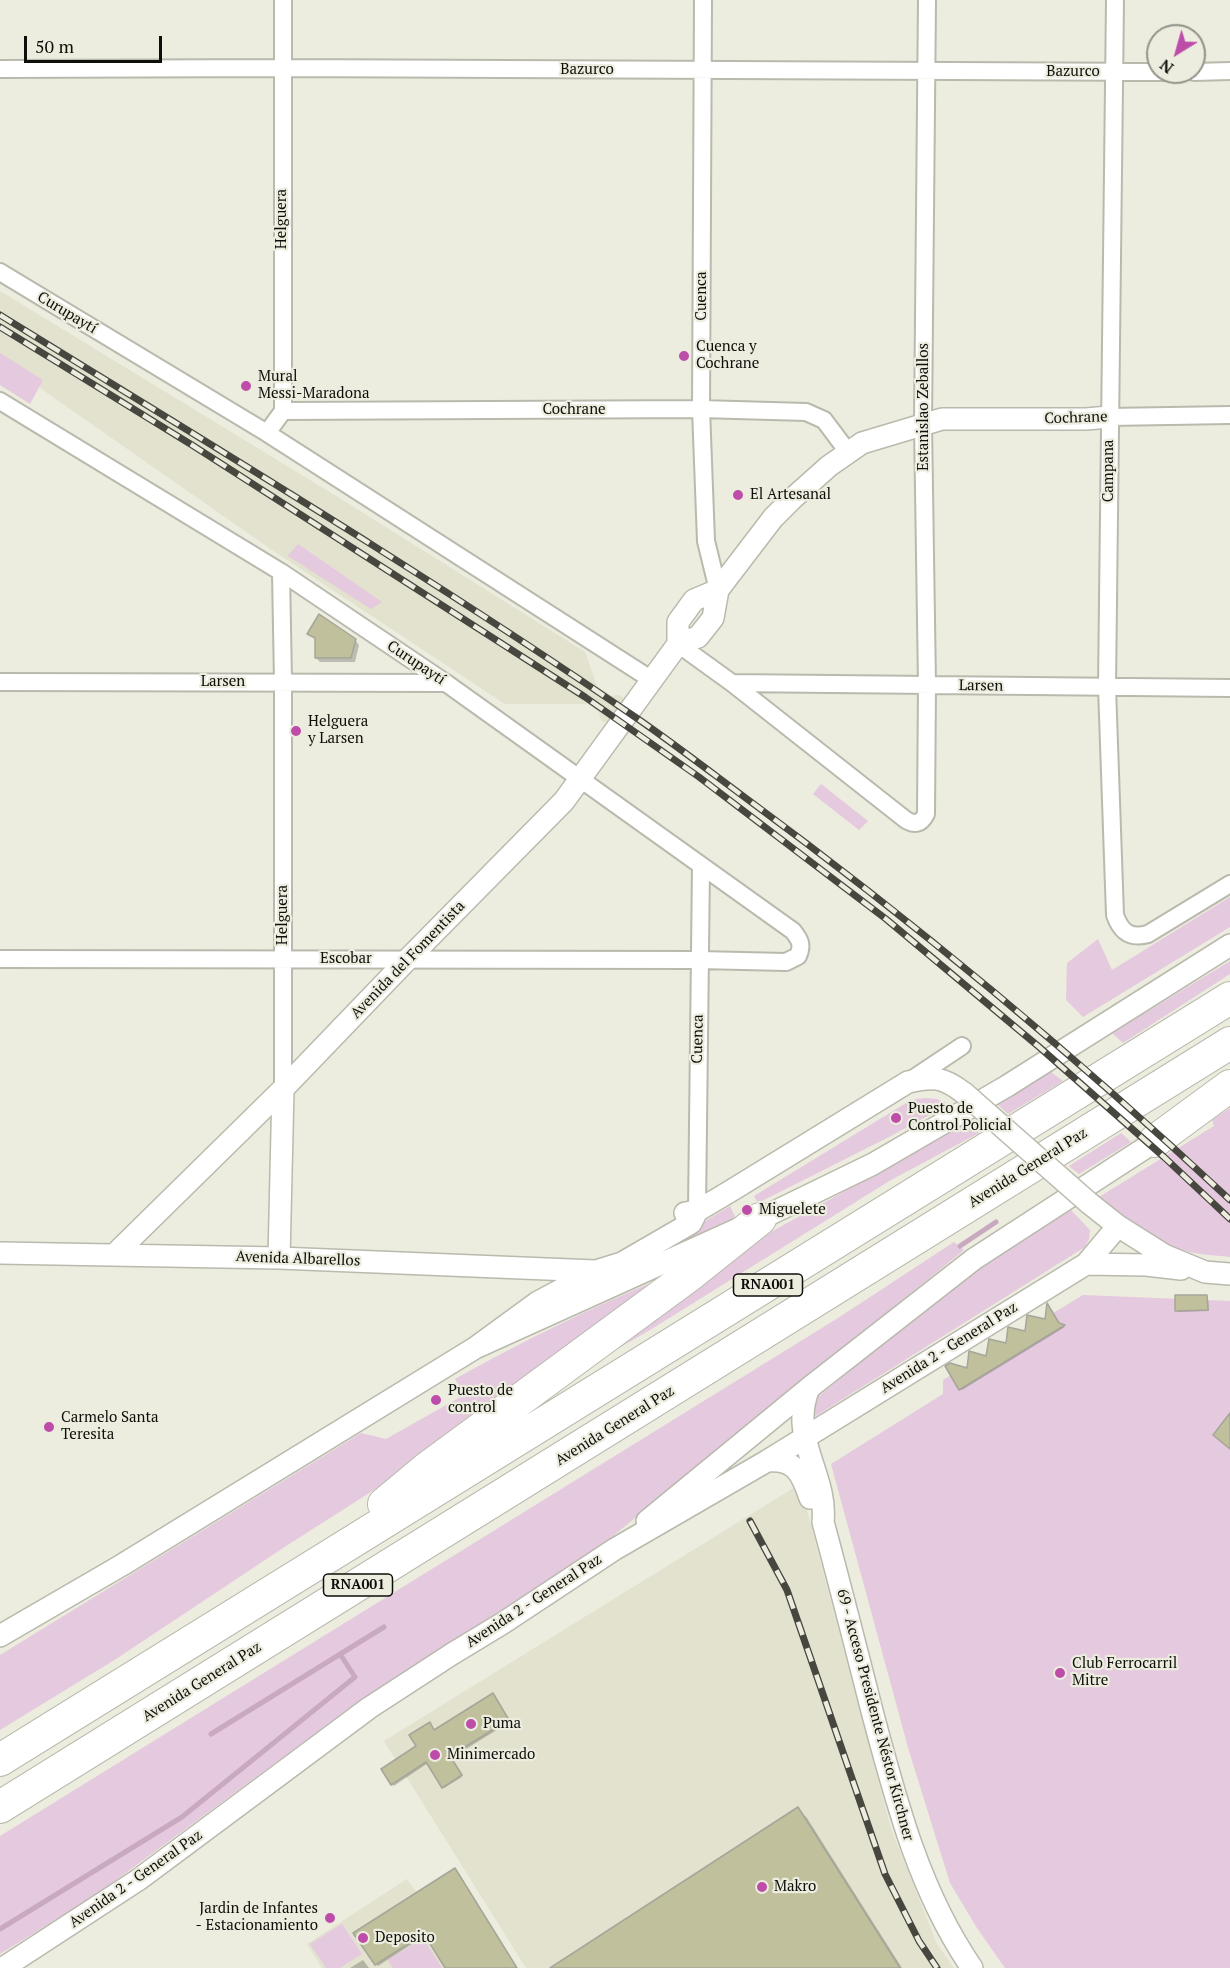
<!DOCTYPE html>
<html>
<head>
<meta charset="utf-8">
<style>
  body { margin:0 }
  #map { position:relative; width:1230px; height:1968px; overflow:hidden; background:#ececdf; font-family:"PT Serif",serif }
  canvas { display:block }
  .north { position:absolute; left:1146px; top:24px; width:60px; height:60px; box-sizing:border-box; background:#ececdf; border:2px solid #93938a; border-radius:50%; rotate:217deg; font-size:16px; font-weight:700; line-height:24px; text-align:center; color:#0e0e0a }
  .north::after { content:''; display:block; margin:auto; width:21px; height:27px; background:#bd4da9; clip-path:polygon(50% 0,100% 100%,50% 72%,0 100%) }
  .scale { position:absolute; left:24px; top:36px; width:138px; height:27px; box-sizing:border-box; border:3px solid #0e0e0a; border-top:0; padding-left:8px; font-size:18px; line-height:21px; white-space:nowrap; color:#0e0e0a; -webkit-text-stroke:4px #ececdf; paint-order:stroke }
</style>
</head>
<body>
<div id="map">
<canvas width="1230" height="1968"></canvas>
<div class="north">N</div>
<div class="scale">50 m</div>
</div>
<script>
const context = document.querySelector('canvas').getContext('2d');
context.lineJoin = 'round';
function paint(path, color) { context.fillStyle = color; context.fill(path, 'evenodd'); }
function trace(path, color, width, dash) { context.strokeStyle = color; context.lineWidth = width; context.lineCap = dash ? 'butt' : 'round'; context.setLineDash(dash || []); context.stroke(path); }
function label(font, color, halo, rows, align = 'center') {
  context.font = font + ' "PT Serif",serif'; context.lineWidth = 4.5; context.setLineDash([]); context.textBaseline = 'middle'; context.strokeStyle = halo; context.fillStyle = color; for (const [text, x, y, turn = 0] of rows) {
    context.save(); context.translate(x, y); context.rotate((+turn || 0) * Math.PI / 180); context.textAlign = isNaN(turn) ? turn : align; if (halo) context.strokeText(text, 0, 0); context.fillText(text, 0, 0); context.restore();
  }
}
paint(new Path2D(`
  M 0,291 L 341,499 L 585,652 L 597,686 L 611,696 L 618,695 L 623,697 L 624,703 L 610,721 L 603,722 L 600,718 L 599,712 L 587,704 L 505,704 L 272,550 L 0,360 Z
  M 800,1484 L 891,1829 L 937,1944 L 954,1968 L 526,1968 L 384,1741 Z
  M 455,1868 L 517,1968 L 322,1968 L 307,1944 L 407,1879 L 416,1892 Z`), '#e2e2ce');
paint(new Path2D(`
  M 0,353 L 43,380 L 30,404 L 0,385 Z
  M 298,544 L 382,602 L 371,609 L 288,556 Z
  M 821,784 L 868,821 L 859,830 L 813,794 Z
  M 1230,897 L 1230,927 L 1083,1017 L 1066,1000 L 1067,963 L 1098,939 L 1112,970 Z
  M 1230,961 L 1230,974 L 1123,1043 L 1112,1033 Z
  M 1051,1072 L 1063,1081 L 1008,1114 L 998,1105 Z
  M 926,1098 L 937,1099 L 946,1103 L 942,1108 L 889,1137 L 758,1203 L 754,1196 L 906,1103 L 916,1099 Z
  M 1230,1108 L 1230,1257 C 1214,1255 1198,1255 1183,1250 C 1152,1242 1125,1216 1099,1197 L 1214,1126 L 1212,1120 Z
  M 968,1123 L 979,1133 L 891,1180 L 650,1330 L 550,1388 L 762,1237 Z
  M 1121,1133 L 1131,1142 L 1079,1174 L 1069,1166 Z
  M 730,1206 L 735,1217 L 642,1260 Z
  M 1071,1210 L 1090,1230 L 1089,1239 L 1085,1247 L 811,1419 L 813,1401 C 867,1358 919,1312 974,1272 C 1005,1249 1038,1229 1071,1210 Z
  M 954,1242 L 964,1250 L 597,1549 L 426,1658 L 293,1750 L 97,1894 L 0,1954 L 0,1836 L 838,1318 Z
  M 670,1275 L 410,1467 L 283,1548 L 116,1659 L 0,1730 L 0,1655 L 361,1433 L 386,1439 L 464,1395 L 455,1379 C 525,1340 596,1305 670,1275 Z
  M 1083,1295 L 1230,1301 L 1230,1968 L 1005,1968 L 977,1928 L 950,1883 L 909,1751 L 831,1464 L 943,1394 L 943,1380 Z
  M 342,1924 L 362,1954 L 340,1968 L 326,1968 L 310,1944 Z
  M 423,1938 L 442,1968 L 393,1968 L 388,1960 Z`), '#e5c9de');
paint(new Path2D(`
  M 309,634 L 355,640 L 359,645 L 355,662 L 320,662 L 316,658 L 316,639 Z
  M 1207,1296 L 1208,1298 L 1209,1311 L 1178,1312 L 1177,1310 Z
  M 1059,1325 L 1065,1327 L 962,1390 L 960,1389 L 968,1369 L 1026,1333 Z
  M 494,1697 L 510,1722 L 451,1758 L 462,1777 L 444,1788 L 428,1763 L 394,1786 L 392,1784 L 418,1747 L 434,1731 Z
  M 798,1809 L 807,1818 L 902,1968 L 555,1968 Z
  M 454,1870 L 513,1968 L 447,1968 L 426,1935 L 378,1966 L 376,1964 Z
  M 363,1960 L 369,1968 L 350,1968 Z`), '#0003');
trace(new Path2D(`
  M 960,1246 L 996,1222
  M 211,1734 L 384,1627
  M 0,1929 L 182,1817 L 355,1677 L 340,1654`), '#c8a9c0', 5);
const building = new Path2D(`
  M 319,614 L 356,639 L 351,658 L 315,658 L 315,638 L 307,634 Z
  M 1175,1295 L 1207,1295 L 1208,1310 L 1175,1311 Z
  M 1047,1303 L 1059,1323 L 1065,1325 L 959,1390 L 945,1366 L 950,1363 L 967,1368 L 969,1351 L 986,1356 L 989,1339 L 1006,1343 L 1008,1327 L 1025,1331 L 1027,1315 L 1045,1319 Z
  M 1230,1413 L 1230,1449 L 1213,1435 Z
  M 493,1693 L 509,1720 L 450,1756 L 462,1775 L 442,1788 L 426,1762 L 391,1785 L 381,1769 L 416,1746 L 409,1735 L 430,1722 L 434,1730 Z
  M 798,1807 L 900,1968 L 550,1968 Z
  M 455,1868 L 517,1968 L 445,1968 L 424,1934 L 375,1965 L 353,1933 Z`);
paint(building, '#c0c09d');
trace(building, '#a5a599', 1.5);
const minor = new Path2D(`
  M 703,0 L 701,409 L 706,541 L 718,590
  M 1115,0 L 1107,687 L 1115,915 C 1121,932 1130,939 1148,934 L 1230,884
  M 0,69 L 283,68 L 1173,72
  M 1194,72 L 1230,71
  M 0,272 L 267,433 L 652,680
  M 0,401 L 281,572 L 446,683 L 793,931 C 800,940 803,945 798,956 L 786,962 L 699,960 L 0,959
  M 283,411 L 701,409 L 806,412 L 824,420 L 848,452
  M 1109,417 L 1230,415
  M 267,433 L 283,411 L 283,0
  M 281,572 L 283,682 L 283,1089
  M 678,644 L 732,683 L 906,820 C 915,825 921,824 926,814 L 927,685 L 923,424 L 927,0
  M 0,682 L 446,683
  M 732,683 L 1230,688
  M 911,1080 L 962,1046
  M 697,1211 L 701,866`);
const tertiary = new Path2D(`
  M 678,644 L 678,622 L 694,600 L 718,590
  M 1089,1203 L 1118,1226 L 1164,1255 L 1205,1272 L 1230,1274
  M 685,1213 L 697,1211 L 729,1192 L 908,1082 C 934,1076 943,1077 964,1093
  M 0,1253 L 279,1258 L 595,1271
  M 114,1255 L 283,1089 L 408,959 L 564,801 L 678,644 L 698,637 L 713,618 L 718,590 L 773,518 L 792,499 L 829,466 L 862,443 L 942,419 L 1086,419 L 1109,417
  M 279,1258 L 283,1089
  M 1086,1264 L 1146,1265 L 1181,1269
  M 475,1348 L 760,1219 L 873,1164 L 1007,1086 L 1230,945
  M 809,1388 C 788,1438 828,1474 823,1522 C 840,1585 856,1648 872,1711 C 896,1801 919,1891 972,1968
  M 767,1461 C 795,1458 802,1474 810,1498
  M 647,1521 L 809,1388 L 974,1259 L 1165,1135
  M 0,1636 L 122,1565 L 475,1348 L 538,1302 L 596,1271 L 622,1263 L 691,1223 L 697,1211
  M 3,1968 L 138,1880 L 369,1708 L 452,1654 L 503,1623 L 615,1549 L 767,1461 L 1086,1264 L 1118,1226`);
const motorway = new Path2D(`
  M 1155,1141 L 1230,1086
  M 384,1504 L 426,1469 L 691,1274 L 760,1219
  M 0,1760 L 1230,998
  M 0,1807 L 1230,1043`);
trace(minor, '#b9baad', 20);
trace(tertiary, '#b9baad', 24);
trace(motorway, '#b9baad', 34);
trace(minor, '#fff', 16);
trace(tertiary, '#fff', 21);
trace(motorway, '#fff', 32);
const rail = new Path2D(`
  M 0,315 C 214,447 431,577 638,719 C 674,744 708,770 743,796 C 913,921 1076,1056 1230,1200
  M 0,327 L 192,445 L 585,697 L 699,777 L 886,919 L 1038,1046 L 1164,1157 L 1230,1219
  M 750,1521 L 787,1590 L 885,1874 L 919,1941 L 937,1968`);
trace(rail, '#474740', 7);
trace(rail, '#ececdf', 4.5, [14]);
const tertiaryBridge = new Path2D(`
  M 964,1093 L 1089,1203`);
trace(tertiaryBridge, '#b9baad', 24, []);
trace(tertiaryBridge, '#fff', 21);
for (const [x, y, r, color] of [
  [684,356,6,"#bd4da9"],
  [246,386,6,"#bd4da9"],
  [738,495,6,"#bd4da9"],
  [296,731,6,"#bd4da9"],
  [896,1118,6,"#bd4da9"],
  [747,1210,6,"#bd4da9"],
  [436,1400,6,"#bd4da9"],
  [49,1427,6,"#bd4da9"],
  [1060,1673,6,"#bd4da9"],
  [471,1724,6,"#bd4da9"],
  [435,1755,6,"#bd4da9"],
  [762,1887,6,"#bd4da9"],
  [330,1918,6,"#bd4da9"],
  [363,1938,6,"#bd4da9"]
]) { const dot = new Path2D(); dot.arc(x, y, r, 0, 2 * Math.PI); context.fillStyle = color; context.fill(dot); trace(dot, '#ececdf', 2); }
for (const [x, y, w] of [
  [768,1285,69],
  [358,1585,69]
]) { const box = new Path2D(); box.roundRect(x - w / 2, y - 11, w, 22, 4.5); context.fillStyle = '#ececdf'; context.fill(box); trace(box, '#0e0e0a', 1.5); }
label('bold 14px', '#0e0e0a', null, [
  ["RNA001",768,1285],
  ["RNA001",358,1585]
]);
label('15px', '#0e0e0a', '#ececdf', [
  ["Bazurco",587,70],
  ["Bazurco",1073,72],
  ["Helguera",282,219,-90],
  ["Cuenca",702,296,-90],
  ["Curupaytí",67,313,31],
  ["Estanislao Zeballos",924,407,-90],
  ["Cochrane",574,410],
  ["Cochrane",1076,418,-2],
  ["Campana",1109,471,-90],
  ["Curupaytí",416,663,34],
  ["Larsen",223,682],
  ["Larsen",981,686,1],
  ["Helguera",283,915,-90],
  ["Escobar",346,959],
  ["Avenida del Fomentista",408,960,-46],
  ["Cuenca",698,1039,-89],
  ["Avenida General Paz",1028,1168,-32],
  ["Avenida Albarellos",298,1259,2],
  ["Avenida 2 - General Paz",949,1348,-32],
  ["Avenida General Paz",615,1426,-32],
  ["Avenida 2 - General Paz",534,1601,-33],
  ["Avenida General Paz",202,1682,-32],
  ["69 - Acceso Presidente Néstor Kirchner",875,1715,75],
  ["Avenida 2 - General Paz",136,1879,-35]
]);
label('15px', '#0e0e0a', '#ececdf', [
  ["Cuenca y",696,347],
  ["Cochrane",696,364],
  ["Mural",258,377],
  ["Messi-Maradona",258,394],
  ["El Artesanal",750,495],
  ["Helguera",308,722],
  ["y Larsen",308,739],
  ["Puesto de",908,1109],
  ["Control Policial",908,1126],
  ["Miguelete",759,1210],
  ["Puesto de",448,1391],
  ["control",448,1408],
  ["Carmelo Santa",61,1418],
  ["Teresita",61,1435],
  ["Club Ferrocarril",1072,1664],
  ["Mitre",1072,1681],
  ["Puma",483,1724],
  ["Minimercado",447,1755],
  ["Makro",774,1887],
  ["Jardin de Infantes",318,1909,"right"],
  ["- Estacionamiento",318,1926,"right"],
  ["Deposito",375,1938]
], 'left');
</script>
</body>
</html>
